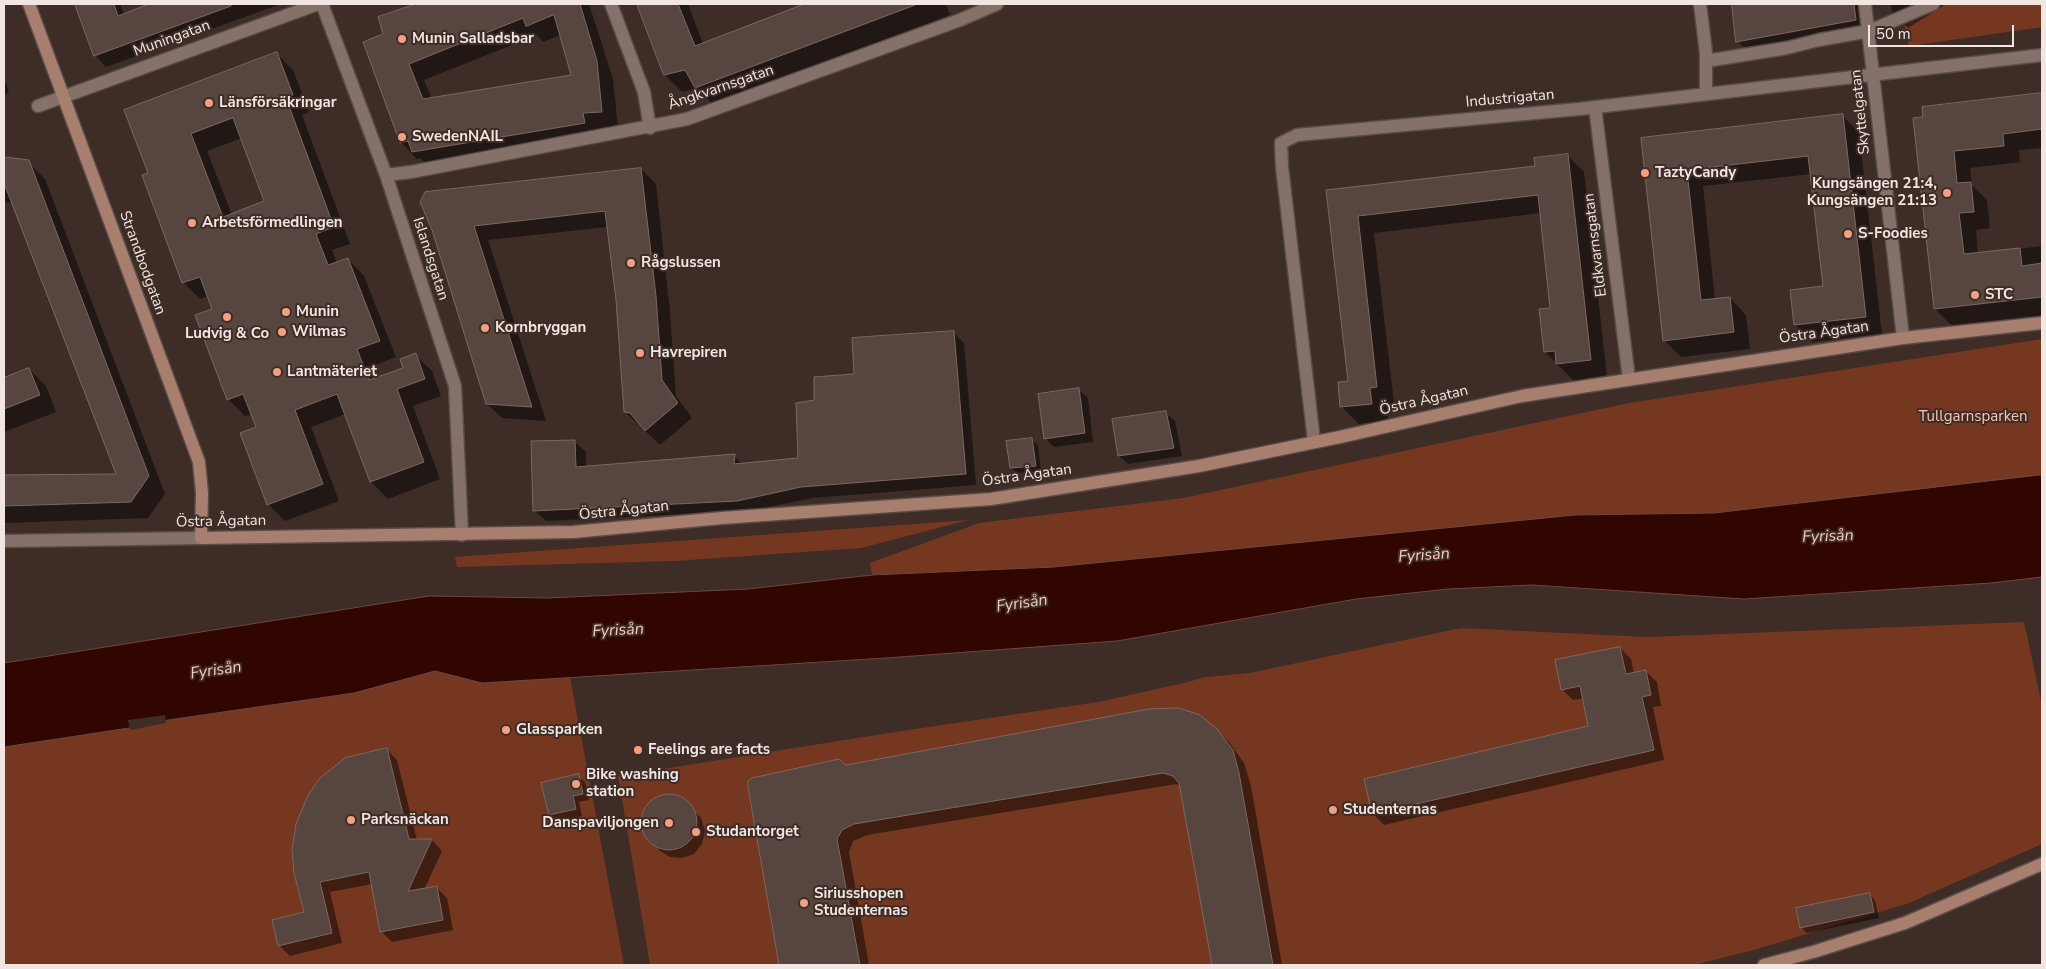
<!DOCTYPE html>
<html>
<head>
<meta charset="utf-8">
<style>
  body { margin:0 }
  #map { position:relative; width:2046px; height:969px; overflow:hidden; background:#3e2c26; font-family:"Nunito Sans",sans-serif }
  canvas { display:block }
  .frame { position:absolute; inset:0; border:5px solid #f1e6e2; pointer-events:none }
  .scale { position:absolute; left:1868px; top:25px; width:146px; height:22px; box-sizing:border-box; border:2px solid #f1e6e2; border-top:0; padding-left:6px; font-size:15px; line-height:18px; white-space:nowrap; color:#f1e6e2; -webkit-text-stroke:4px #3e2c26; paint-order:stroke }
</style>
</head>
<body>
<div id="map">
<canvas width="2046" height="969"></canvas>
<div class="frame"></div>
<div class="scale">50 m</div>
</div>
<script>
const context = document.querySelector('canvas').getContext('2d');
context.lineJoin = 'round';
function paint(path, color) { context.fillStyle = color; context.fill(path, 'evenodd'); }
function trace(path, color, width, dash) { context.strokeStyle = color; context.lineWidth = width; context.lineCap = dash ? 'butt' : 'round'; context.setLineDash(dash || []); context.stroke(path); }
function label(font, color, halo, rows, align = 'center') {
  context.font = font + ' "Nunito Sans",sans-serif'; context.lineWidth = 4; context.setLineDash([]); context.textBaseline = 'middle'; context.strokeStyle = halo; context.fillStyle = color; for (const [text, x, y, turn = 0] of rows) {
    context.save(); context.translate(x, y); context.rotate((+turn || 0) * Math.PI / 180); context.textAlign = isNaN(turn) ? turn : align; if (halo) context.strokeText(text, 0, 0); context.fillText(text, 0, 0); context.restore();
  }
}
paint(new Path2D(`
  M 1920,4 L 2042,4 L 2042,27 L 1909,46 L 1902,13 Z
  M 2042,339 L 2042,475 L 1714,513 L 1575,515 L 1054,567 L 872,575 L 870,563 L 979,523 L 1183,498 L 1629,403 Z
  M 969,520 L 861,548 L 675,561 L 457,567 L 455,557 Z
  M 2024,622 L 2042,705 L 2042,844 L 1909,903 L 1754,950 L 1694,965 L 650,965 L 618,776 L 895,732 L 1098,702 L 1188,682 L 1205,677 L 1250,673 L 1461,628 L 1648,637 Z
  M 435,671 L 482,683 L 570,677 L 624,965 L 4,965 L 4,747 L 129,728 L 168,720 L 354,693 Z`), '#763720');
const water = new Path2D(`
  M 2042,475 L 2042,577 L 1991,583 L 1744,599 L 1532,585 L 1448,589 L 1356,599 L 1117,641 L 886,658 L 482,683 L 435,671 L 354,693 L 168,720 L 129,728 L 4,747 L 4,663 L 429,596 L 548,598 L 748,589 L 872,575 L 1054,567 L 1575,515 L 1714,513 Z`);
paint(water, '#310500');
trace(water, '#6b4844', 1);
paint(new Path2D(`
  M 165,715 L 166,723 L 130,730 L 128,720 Z`), '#3e2c26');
paint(new Path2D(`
  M 77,4 L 120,4 L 124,15 L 153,4 L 281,4 L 106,67 L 95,55 Z
  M 418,4 L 589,4 L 613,79 L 618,128 L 599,129 L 600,139 L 430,168 L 420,158 L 417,159 L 401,142 L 384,34 L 380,18 ZM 537,35 L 543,42 L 561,35 L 572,76 L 432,99 L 424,80 Z
  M 638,4 L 688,4 L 703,44 L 807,4 L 946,4 L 950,15 L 713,104 L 697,88 L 682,92 L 665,75 Z
  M 1734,4 L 1867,4 L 1872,36 L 1754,58 L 1738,41 Z
  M 1891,4 L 1946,4 L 1908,28 L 1892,11 Z
  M 276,53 L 293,70 L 309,112 L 302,115 L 350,244 L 332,250 L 337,263 L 348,259 L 364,276 L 396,357 L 373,366 L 378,378 L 405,368 L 415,355 L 432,371 L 441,396 L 413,406 L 440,479 L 388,499 L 371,482 L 346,414 L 311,427 L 339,501 L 285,521 L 268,504 L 257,428 L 252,414 L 245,416 L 228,399 L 213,309 L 208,296 L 200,299 L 183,282 L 149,173 ZM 242,138 L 266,202 L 232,215 L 207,151 Z
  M 4,79 L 9,91 L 4,96 Z
  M 2042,94 L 2042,148 L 2019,150 L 2020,162 L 1970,168 L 1972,185 L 1987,200 L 1990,228 L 1976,230 L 1978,254 L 2042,246 L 2042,316 L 1952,326 L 1935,309 L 1923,108 Z
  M 1842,115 L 1859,132 L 1882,334 L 1812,342 L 1795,325 L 1825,287 L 1812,174 L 1703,186 L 1715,300 L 1730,298 L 1746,315 L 1750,349 L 1681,357 L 1664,340 L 1642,139 Z
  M 1567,155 L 1584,172 L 1607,377 L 1574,381 L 1545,352 L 1552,309 L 1541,213 L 1374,233 L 1394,403 L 1387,404 L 1388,420 L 1359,424 L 1342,407 L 1349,382 L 1327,191 L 1536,167 Z
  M 4,159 L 28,162 L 45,179 L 165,494 L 148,518 L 4,523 L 4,476 L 118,475 L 13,203 L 4,202 Z
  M 641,169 L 656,184 L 670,312 L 676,396 L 692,418 L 660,445 L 625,412 L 616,300 L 608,227 L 488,240 L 546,421 L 502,418 L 487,404 L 434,230 Z
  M 953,332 L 964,343 L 976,485 L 813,498 L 749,511 L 546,521 L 534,510 L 574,441 L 586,452 L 586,467 L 734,456 L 743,465 L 800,459 L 816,401 Z
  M 29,369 L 46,386 L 56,412 L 4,432 L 4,379 Z
  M 1079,390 L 1088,398 L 1093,442 L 1054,447 L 1045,438 Z
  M 1166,413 L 1175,421 L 1182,456 L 1128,464 L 1119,456 Z
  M 1032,440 L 1038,445 L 1041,471 L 1017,473 L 1011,468 Z
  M 1620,648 L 1631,659 L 1634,674 L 1646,671 L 1657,682 L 1661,706 L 1653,707 L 1664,760 L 1384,825 L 1373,814 L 1366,780 L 1590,727 L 1584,698 L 1573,700 L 1562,689 Z
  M 1217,730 L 1229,742 L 1244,763 L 1251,786 L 1282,965 L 1213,965 L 1181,786 L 1176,784 L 867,835 L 853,841 L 849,852 L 869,965 L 781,965 L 749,781 L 846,767 Z
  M 386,749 L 397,760 L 417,840 L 432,840 L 442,851 L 424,890 L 436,887 L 447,898 L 453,930 L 392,942 L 381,931 L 372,884 L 330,892 L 342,943 L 290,956 L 279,945 L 305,913 L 294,863 Z
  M 578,776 L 585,782 L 589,800 L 579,802 L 582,816 L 557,822 L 550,815 L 543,784 Z
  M 663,796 L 676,797 L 682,799 L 701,818 L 705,831 L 702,844 L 694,854 L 682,858 L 670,857 L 660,851 L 644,831 L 642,819 L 646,808 L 656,799 Z
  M 1869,894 L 1875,900 L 1879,918 L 1807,933 L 1801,927 Z`), '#0007');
const building = new Path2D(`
  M 75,4 L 114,4 L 118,16 L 149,4 L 231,4 L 231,6 L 94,56 Z
  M 416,4 L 580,4 L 597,61 L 602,112 L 583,113 L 585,123 L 412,152 L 408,141 L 400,143 L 363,42 L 383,34 L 378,17 ZM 554,15 L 571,75 L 423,99 L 409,64 L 523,18 L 526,26 Z
  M 637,4 L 678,4 L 695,46 L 804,4 L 915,4 L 915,5 L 695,88 L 685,70 L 664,75 Z
  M 1732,4 L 1854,4 L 1856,20 L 1736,42 Z
  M 277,52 L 293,95 L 286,98 L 334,227 L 316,234 L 328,265 L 348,258 L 380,341 L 357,349 L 369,380 L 403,368 L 400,359 L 416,353 L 425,379 L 397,389 L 424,462 L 370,482 L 337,394 L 295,410 L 323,484 L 267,505 L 240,433 L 256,427 L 243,394 L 227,400 L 195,315 L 212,309 L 200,277 L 182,283 L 142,175 L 148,173 L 124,110 ZM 233,118 L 264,201 L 223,217 L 191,134 Z
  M 2042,93 L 2042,129 L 2003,134 L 2004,146 L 1954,151 L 1957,183 L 1971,182 L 1974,212 L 1959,213 L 1964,254 L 2020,248 L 2022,266 L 2042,263 L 2042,297 L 1934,309 L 1913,118 L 1923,117 L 1922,107 Z
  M 1843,114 L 1866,317 L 1794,325 L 1790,290 L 1823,286 L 1808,156 L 1687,170 L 1701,300 L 1730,297 L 1734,332 L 1663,341 L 1641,138 Z
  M 1568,154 L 1591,360 L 1556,364 L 1555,351 L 1544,352 L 1539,309 L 1550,308 L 1538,195 L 1358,216 L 1377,387 L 1370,388 L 1372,404 L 1340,407 L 1338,382 L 1348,381 L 1326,190 L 1535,166 L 1534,158 Z
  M 4,157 L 29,160 L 149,476 L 131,502 L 4,506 L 4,475 L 116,474 L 4,183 Z
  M 641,168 L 656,296 L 662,380 L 678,403 L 645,431 L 630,413 L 624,412 L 616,300 L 605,211 L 474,226 L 532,407 L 486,404 L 432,230 L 420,202 L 425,192 Z
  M 954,331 L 966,474 L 801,487 L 737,501 L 533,511 L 531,441 L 575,440 L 576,467 L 735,454 L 734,464 L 798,458 L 796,403 L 814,400 L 814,377 L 854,374 L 852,338 Z
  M 29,368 L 40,395 L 4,409 L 4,378 Z
  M 1079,388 L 1085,433 L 1044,439 L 1038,394 Z
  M 1166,411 L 1174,448 L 1118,456 L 1112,419 Z
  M 1032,438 L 1036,466 L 1010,468 L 1006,441 Z
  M 1620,647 L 1626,674 L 1646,670 L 1651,695 L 1642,697 L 1654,750 L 1372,814 L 1364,779 L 1588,726 L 1580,686 L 1561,690 L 1555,660 Z
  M 1179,708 L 1200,715 L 1217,729 L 1233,750 L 1239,773 L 1273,965 L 1212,965 L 1179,783 L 1173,776 L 1163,773 L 854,824 L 842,830 L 837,839 L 860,965 L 779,965 L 748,787 L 748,781 L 752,778 L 839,759 L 846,765 L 1149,709 Z
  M 387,748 L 409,839 L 432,839 L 408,891 L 437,886 L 443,920 L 380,932 L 369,872 L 320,882 L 332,933 L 278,946 L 272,920 L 304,912 L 294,873 L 292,849 L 296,824 L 308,795 L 320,778 L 345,758 Z
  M 579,774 L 583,794 L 573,796 L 576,809 L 549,815 L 541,783 Z
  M641 822a28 28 0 1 1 56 0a28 28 0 1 1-56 0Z
  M 1870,893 L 1874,912 L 1800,928 L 1796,908 Z`);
paint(building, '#57453f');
trace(building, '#7c6861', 1);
const street = new Path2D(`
  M 322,4 L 386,175 L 455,386 L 462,535
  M 611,4 L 644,92 L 650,128
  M 1700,4 L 1706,53 L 1706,94
  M 1865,4 L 1903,338
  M 1706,61 L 1787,48 L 1819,40 L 1869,31 L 1933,4
  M 38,106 L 318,4
  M 1595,107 L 1629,379
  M 386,175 L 411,172 L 687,119 L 960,20 L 997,4
  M 1314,441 L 1282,167 L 1281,143 L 1297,135 L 1579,109 L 2042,55
  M 4,541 L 201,538`);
const secondary = new Path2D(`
  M 29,4 L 199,462 L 202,493 L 201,538 L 573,532 L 722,518 L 991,499 L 1199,466 L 1340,437 L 1522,396 L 1903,338 L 2042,323
  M 1764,965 L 1813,952 L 1905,923 L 2042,864`);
trace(street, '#594b46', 15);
trace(secondary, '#594b46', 15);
trace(street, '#85716a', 12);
trace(secondary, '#a87e6f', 12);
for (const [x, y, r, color] of [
  [402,39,5,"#f39f82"],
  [209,103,5,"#f39f82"],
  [402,137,5,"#f39f82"],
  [1645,173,5,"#f39f82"],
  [1947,193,5,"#f39f82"],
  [192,223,5,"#f39f82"],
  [1848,234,5,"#f39f82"],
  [631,263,5,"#f39f82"],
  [1975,295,5,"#f39f82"],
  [286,312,5,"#f39f82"],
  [227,317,5,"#f39f82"],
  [485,328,5,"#f39f82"],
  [282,332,5,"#f39f82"],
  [640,353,5,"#f39f82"],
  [277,372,5,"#f39f82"],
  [506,730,5,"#f39f82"],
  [638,750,5,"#f39f82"],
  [576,784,5,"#f39f82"],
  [1333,810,5,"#f39f82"],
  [351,820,5,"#f39f82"],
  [669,823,5,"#f39f82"],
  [696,832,5,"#f39f82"],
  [804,903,5,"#f39f82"]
]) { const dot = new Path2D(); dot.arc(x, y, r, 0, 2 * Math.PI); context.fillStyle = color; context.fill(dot); trace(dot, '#3e2c26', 2); }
label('15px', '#f1e6e2', '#3e2c26', [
  ["Muningatan",172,39,-20],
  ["Ångkvarnsgatan",721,88,-19],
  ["Industrigatan",1510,99,-5],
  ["Skyttelgatan",1861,112,-96],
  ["Eldkvarnsgatan",1596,245,-97],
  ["Islandsgatan",430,259,72],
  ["Strandbodgatan",142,263,70],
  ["Östra Ågatan",1824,333,-8],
  ["Östra Ågatan",1424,401,-13],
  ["Östra Ågatan",1027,476,-8],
  ["Östra Ågatan",624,511,-6],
  ["Östra Ågatan",221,522,-1]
]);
label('bold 15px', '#f1e6e2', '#3e2c26', [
  ["Munin Salladsbar",412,39],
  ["Länsförsäkringar",219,103],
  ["SwedenNAIL",412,137],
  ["TaztyCandy",1655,173],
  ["Kungsängen 21:4,",1937,184,"right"],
  ["Kungsängen 21:13",1937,201,"right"],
  ["Arbetsförmedlingen",202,223],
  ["S-Foodies",1858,234],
  ["Rågslussen",641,263],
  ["STC",1985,295],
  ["Munin",296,312],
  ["Kornbryggan",495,328],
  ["Wilmas",292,332],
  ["Ludvig & Co",227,334,"center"],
  ["Havrepiren",650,353],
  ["Lantmäteriet",287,372],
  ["Glassparken",516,730],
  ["Feelings are facts",648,750],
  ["Bike washing",586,775],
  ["station",586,792],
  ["Studenternas",1343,810],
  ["Parksnäckan",361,820],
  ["Danspaviljongen",659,823,"right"],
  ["Studantorget",706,832],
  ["Siriusshopen",814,894],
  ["Studenternas",814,911]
], 'left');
label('15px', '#f8c7b6', '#3e2c26', [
  ["Tullgarnsparken",1973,417]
]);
label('italic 16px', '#fccbba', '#3e2c26', [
  ["Fyrisån",1828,537,-2],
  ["Fyrisån",1424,556,-4],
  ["Fyrisån",1022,604,-8],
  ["Fyrisån",618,631,-3],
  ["Fyrisån",216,671,-8]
]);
</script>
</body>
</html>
